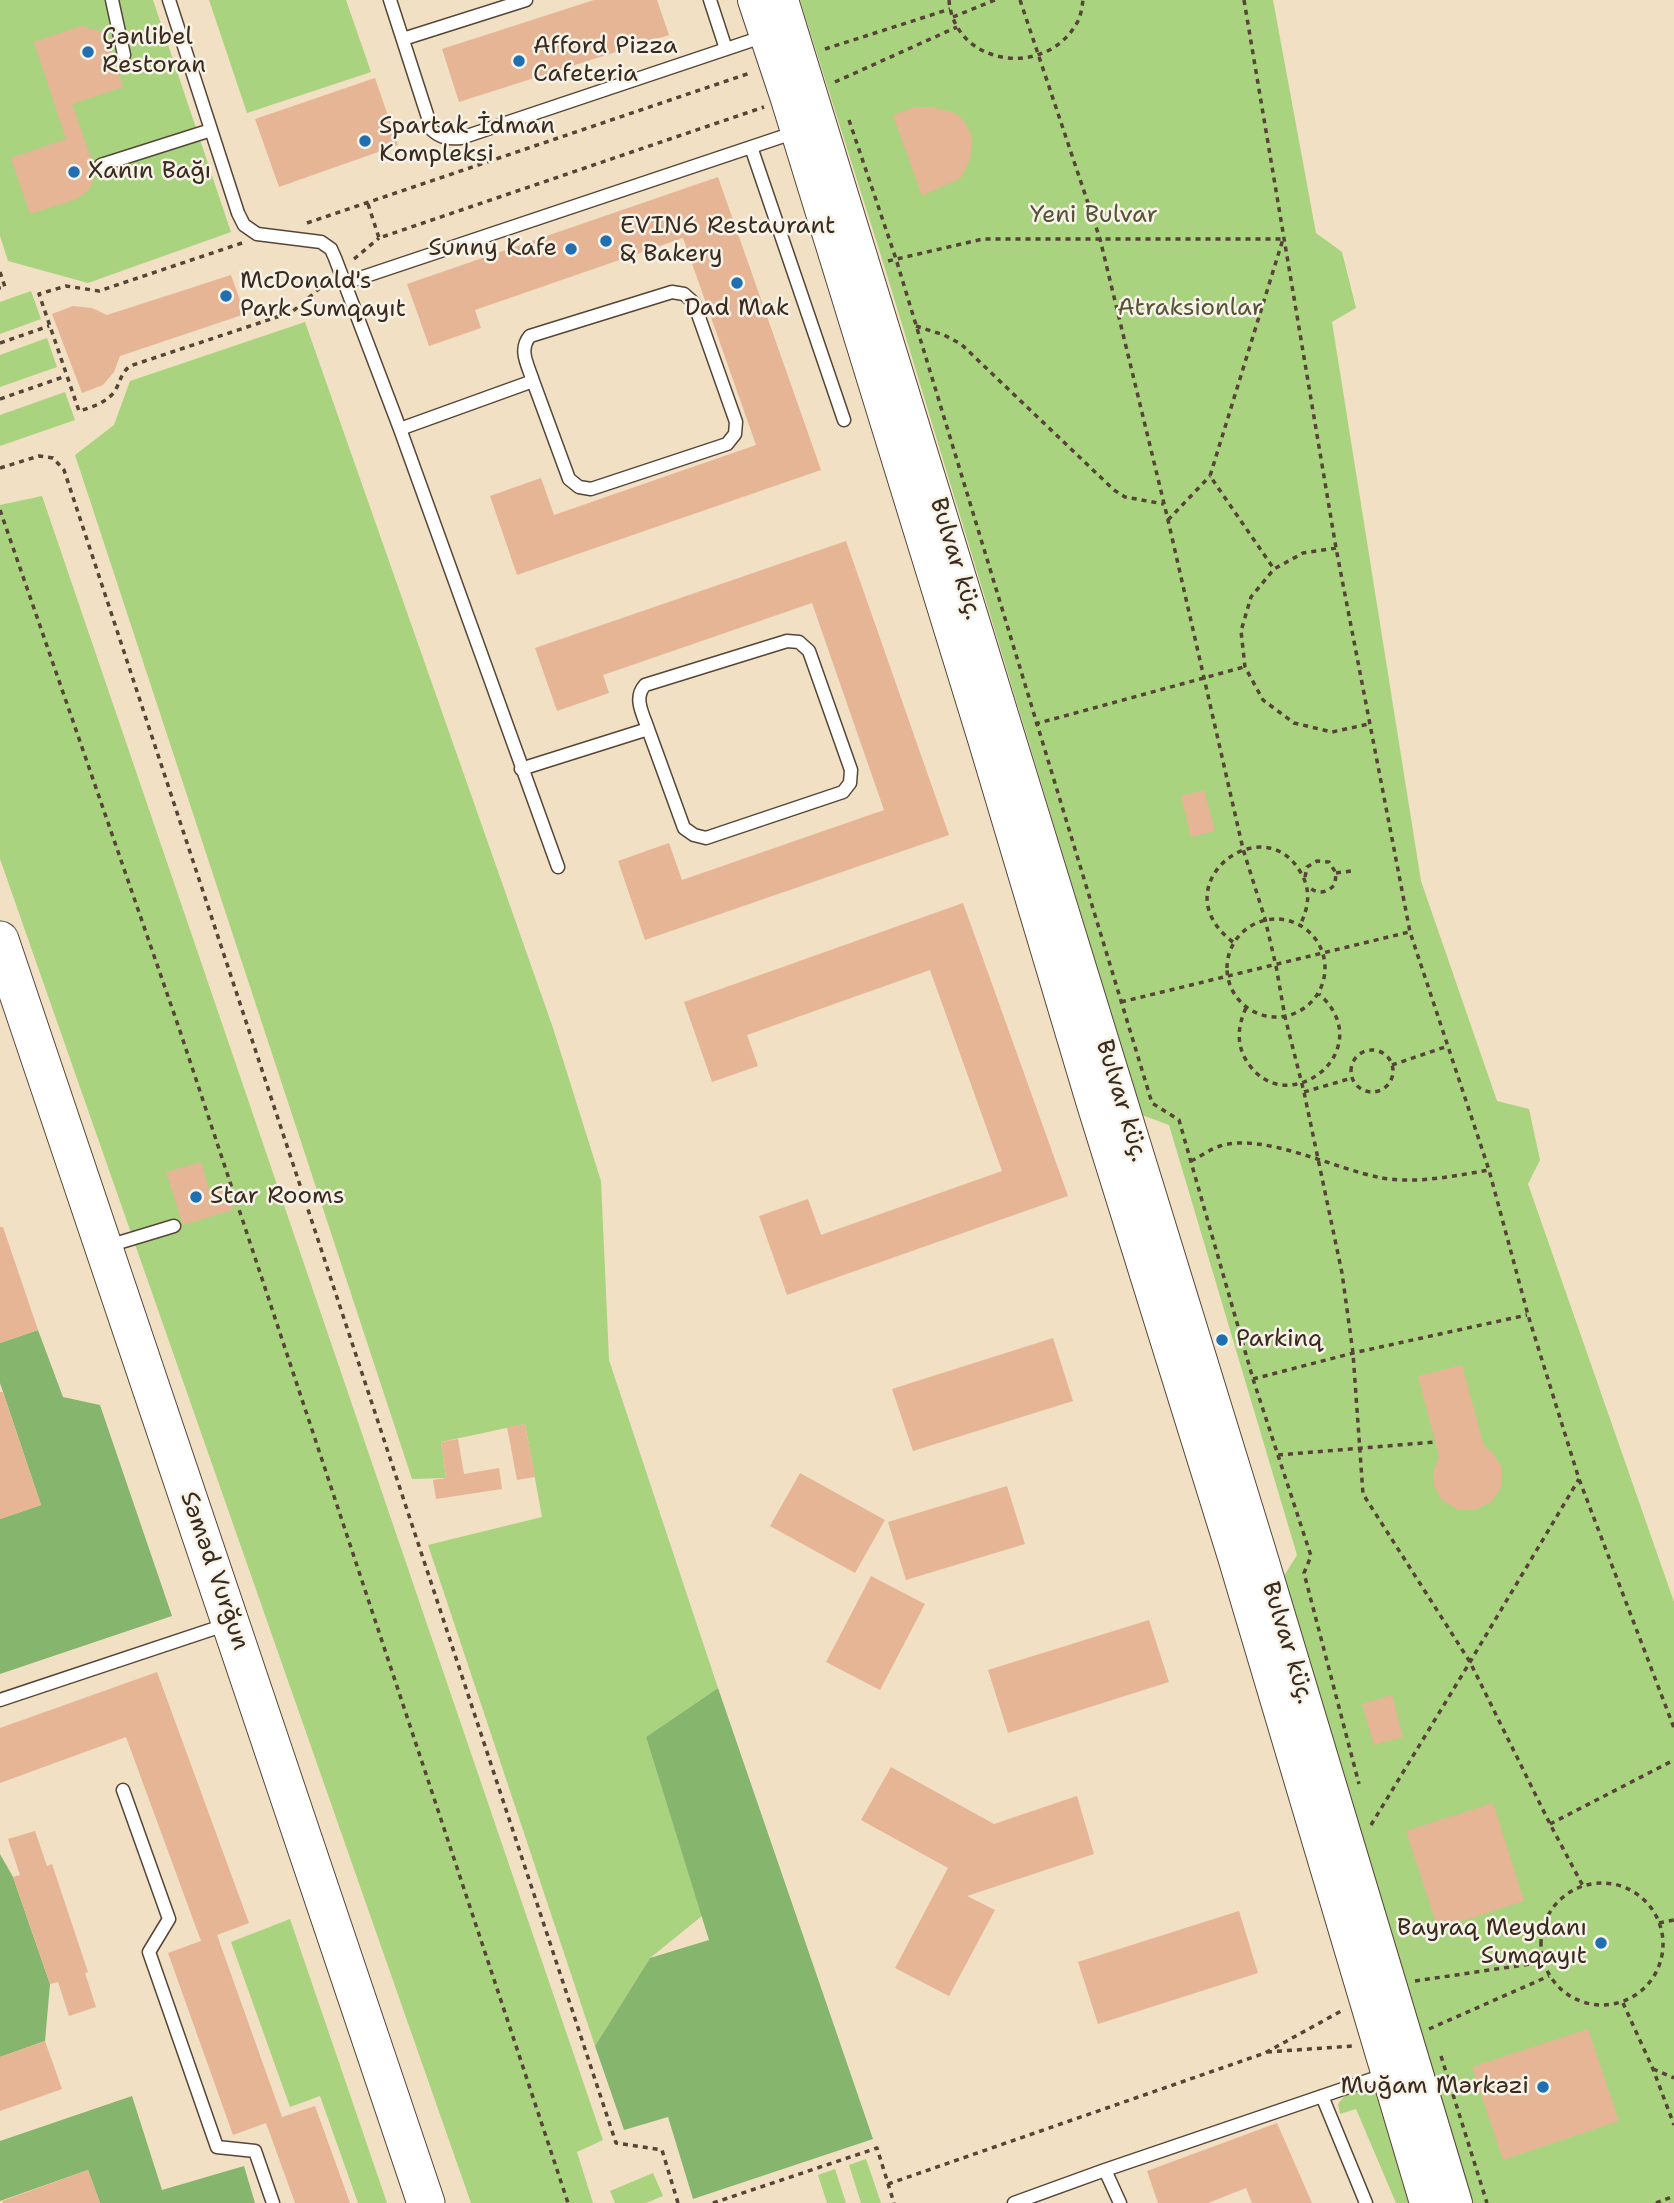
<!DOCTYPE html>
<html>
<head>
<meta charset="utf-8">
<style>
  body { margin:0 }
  canvas { display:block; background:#f1e0c3 }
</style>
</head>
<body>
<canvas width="1674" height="2203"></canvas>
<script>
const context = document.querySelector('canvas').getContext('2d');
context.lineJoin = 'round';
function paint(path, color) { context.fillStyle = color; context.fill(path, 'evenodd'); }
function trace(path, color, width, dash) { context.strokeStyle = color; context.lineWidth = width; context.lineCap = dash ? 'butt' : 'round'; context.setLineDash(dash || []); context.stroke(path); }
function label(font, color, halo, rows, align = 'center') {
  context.font = font + ' "Shantell Sans",sans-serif'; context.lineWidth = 5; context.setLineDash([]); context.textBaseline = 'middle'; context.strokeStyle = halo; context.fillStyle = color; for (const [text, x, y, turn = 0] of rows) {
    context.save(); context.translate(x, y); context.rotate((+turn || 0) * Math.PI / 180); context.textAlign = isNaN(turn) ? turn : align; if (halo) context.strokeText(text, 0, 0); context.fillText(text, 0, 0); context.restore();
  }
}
paint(new Path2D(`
  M 0,0 L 153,0 L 231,232 L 88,283 L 8,261 L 0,236 Z
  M 209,0 L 346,0 L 371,72 L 247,113 Z
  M 800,0 L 1273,0 L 1316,233 L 1342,252 L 1356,308 L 1332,322 L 1421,881 L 1497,1101 L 1529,1109 L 1540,1160 L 1528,1184 L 1674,1602 L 1674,2203 L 1473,2203 L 1284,1576 L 1297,1555 L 1169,1125 L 1142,1115 L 883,262 Z
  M 31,291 L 41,319 L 0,334 L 0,302 Z
  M 305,322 L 553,1028 L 601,1181 L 609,1360 L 718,1688 L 646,1737 L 702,1916 L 650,1958 L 595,2046 L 428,1545 L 542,1517 L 525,1424 L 441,1442 L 446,1478 L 412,1479 L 75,455 L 114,425 L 130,381 Z
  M 47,338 L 57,367 L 0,387 L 0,355 Z
  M 65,392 L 75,420 L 0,446 L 0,415 Z
  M 42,496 L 603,2140 L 577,2152 L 593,2203 L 471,2203 L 0,859 L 0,505 Z
  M 290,1919 L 387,2203 L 358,2203 L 320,2096 L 290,2107 L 231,1942 Z
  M 1365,2088 L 1376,2093 L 1380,2101 L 1411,2203 L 1396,2203 L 1356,2109 L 1340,2114 L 1338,2104 C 1345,2094 1353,2090 1365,2088 Z
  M 866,2159 L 881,2203 L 861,2203 L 849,2165 Z
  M 835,2169 L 846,2203 L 827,2203 L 818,2175 Z
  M 653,2173 L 663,2196 L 646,2203 L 615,2203 L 610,2191 Z`), '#a9d37e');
paint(new Path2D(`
  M 38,1330 L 63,1397 L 100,1405 L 172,1616 L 0,1674 L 0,1519 L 41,1505 L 0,1383 L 0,1343 Z
  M 718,1688 L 873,2139 L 693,2199 L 668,2117 L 624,2130 L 595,2046 L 650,1958 L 709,1940 L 646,1737 Z
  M 0,1854 L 13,1877 L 50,1984 L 45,2041 L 0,2057 Z
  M 132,2096 L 162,2190 L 244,2166 L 255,2203 L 100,2203 L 88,2170 L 0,2201 L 0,2141 Z`), '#86b56d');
paint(new Path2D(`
  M 594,0 L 657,0 L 669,35 L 459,102 L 442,49 Z
  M 81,26 L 103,32 L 108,40 L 123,87 L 72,104 L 92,161 L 93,180 L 89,190 L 77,199 L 30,214 L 11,158 L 66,139 L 34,42 Z
  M 375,78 L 398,145 L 279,187 L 255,119 Z
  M 915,107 L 932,107 L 955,113 L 964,121 L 972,137 L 970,160 L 961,178 L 922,196 L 893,115 Z
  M 718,177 L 821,470 L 517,575 L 490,496 L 541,478 L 554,515 L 756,445 L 683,238 L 475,310 L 481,328 L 429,346 L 407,284 Z
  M 231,275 L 245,314 L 120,356 L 114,372 L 103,385 L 82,393 L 52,314 L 73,306 L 92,308 L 107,315 Z
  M 846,541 L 949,835 L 645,940 L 618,861 L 669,843 L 682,880 L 884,810 L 812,603 L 603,675 L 609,693 L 557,711 L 535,648 Z
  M 1204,790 L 1215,831 L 1191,837 L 1181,796 Z
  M 963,903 L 1068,1196 L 787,1295 L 759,1216 L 808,1199 L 821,1235 L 1002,1171 L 930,970 L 747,1035 L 758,1066 L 712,1082 L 684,1002 Z
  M 201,1162 L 210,1192 L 226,1187 L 233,1210 L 183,1225 L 166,1172 Z
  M 0,1227 L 3,1227 L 38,1330 L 0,1343 Z
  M 1053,1338 L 1073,1401 L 913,1451 L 892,1389 Z
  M 1462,1365 L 1484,1446 L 1493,1453 L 1501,1466 L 1502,1478 L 1500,1490 L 1491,1502 L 1475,1510 L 1459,1510 L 1442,1500 L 1434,1486 L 1433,1473 L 1439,1456 L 1418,1376 Z
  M 0,1392 L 3,1392 L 41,1505 L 0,1519 Z
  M 525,1424 L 535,1477 L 517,1480 L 507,1427 Z
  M 458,1439 L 464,1474 L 499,1468 L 502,1489 L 436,1499 L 433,1480 L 446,1478 L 441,1442 Z
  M 800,1473 L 885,1520 L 855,1573 L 770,1526 Z
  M 1007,1486 L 1025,1544 L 906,1580 L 888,1522 Z
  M 871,1576 L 925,1604 L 880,1690 L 826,1662 Z
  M 1149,1620 L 1169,1682 L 1008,1733 L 988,1670 Z
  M 157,1672 L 249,1923 L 217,1935 L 282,2117 L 315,2106 L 350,2203 L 295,2203 L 266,2123 L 233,2135 L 168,1953 L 201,1941 L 126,1737 L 0,1783 L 0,1728 Z
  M 1392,1695 L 1403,1737 L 1374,1745 L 1362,1704 Z
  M 891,1767 L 994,1824 L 1077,1796 L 1094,1854 L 967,1896 L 995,1910 L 949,1996 L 895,1968 L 948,1868 L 861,1820 Z
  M 1493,1803 L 1524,1901 L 1438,1929 L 1406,1831 Z
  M 35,1831 L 47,1866 L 52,1864 L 88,1972 L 85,1973 L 96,2007 L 69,2016 L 58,1982 L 50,1984 L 13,1877 L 20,1875 L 8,1839 Z
  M 1239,1911 L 1258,1973 L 1098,2024 L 1078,1962 Z
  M 1588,2029 L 1619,2121 L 1503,2160 L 1472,2067 Z
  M 45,2041 L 62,2089 L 0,2111 L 0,2057 Z
  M 1277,2123 L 1312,2203 L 1252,2203 L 1246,2188 L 1208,2203 L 1158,2203 L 1147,2171 Z
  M 88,2170 L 100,2203 L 3,2203 L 2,2201 Z`), '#e6b596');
const lane = new Path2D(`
  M 112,0 L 124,55
  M 169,0 L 238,213 L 244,225 L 257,234 L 321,242 L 331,249 L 335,258 L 400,429 L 558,867
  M 390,0 L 432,130 C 441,138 448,139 461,138 L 765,36
  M 710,0 L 726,49
  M 403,39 L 526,0
  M 751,147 L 844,420
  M 101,165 L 211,130
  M 345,283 L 796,132
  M 400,429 L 533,381 C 528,365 518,350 530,336 L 672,292 L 684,294 L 694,303 L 736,422 L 735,434 L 727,444 L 591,489 L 579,487 L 569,479 L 533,381
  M 521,769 L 648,729 C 643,714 633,698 645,685 L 787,641 L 799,642 L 809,651 L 851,770 L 850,783 L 843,792 L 706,838 L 694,835 L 684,828 L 648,729
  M 108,1246 L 174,1226
  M 0,1700 L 228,1624
  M 123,1790 L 169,1919 L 149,1952 L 217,2147 L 255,2151 L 273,2203
  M 1322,2096 L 1366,2203
  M 1105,2170 L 1120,2203
  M 1014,2203 L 1105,2170 L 1387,2074`);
const secondary = new Path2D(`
  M 754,0 L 787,99 L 984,739 L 1092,1101 L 1234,1557 L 1426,2203
  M 782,0 L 1259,1549 L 1456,2203`);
const primary = new Path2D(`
  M 0,940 L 426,2203`);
trace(lane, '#564537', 15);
trace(secondary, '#564537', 34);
trace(primary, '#564537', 39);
trace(new Path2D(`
  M 949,0 C 954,66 1047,80 1078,21 C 1081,15 1082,7 1083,0
  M 1020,0 L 1100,239 L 1168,520 L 1243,849 L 1265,919 L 1276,966 L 1285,1017 L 1304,1092 L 1342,1273 L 1353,1353 L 1363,1494 L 1470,1662 L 1550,1824 L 1583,1886
  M 1244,0 L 1336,548 L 1410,932 L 1489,1170 L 1528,1315 L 1579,1479 L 1674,1728
  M 953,17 L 995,0
  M 825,49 L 950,9
  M 835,82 L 957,27
  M 849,120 L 896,259 L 1152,1103 L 1179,1120 L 1253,1379 L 1311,1556 L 1304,1573 L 1359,1784
  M 368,204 L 379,238 L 764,107
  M 307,223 L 750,73
  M 242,243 L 99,291 L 66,286 L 39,294 L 79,411 C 92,407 106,403 115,391 C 120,382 121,373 130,366 L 292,312 L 327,282
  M 354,259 L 379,238
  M 888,261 L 983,239 L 1283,239 L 1210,476 L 1274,569
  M 0,272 L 5,287 L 0,288
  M 916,326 L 944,335 L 961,344 L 1114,490 L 1125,497 L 1164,504
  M 0,343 L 49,326
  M 0,399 L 66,376
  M 0,468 L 39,456 L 53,458 L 64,470 L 616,2143 L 662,2150 L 678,2203
  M 0,510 L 180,1031 L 568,2203
  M 1168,520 L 1210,476
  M 1336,548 L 1303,553 L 1274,569 L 1251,597 L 1241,631 L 1245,667 L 1263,700 L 1294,723 L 1332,732 L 1369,724
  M 1035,724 L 1244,667
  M 1336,873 L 1351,871
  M 1305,877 L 1307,867 L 1317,861 L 1329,862 L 1336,873 L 1335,884 C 1328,893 1318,895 1309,887
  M1227 968a49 49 0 1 1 98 0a49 49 0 1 1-98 0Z
  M 1233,942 C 1159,886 1263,805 1301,873 C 1311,890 1309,907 1300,925
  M 1121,1002 L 1409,932
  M 1246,1008 C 1238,1025 1236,1043 1246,1060 C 1285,1125 1382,1050 1319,994
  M1351 1071a21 21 0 1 1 42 0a21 21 0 1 1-42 0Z
  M 1392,1065 L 1448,1046
  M 1304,1092 L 1352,1078
  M 1191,1161 C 1200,1157 1210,1149 1220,1146 C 1264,1132 1337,1170 1382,1178 C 1417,1184 1454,1176 1489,1170
  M 1253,1379 L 1353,1353 L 1527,1315
  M 1278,1455 L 1435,1442
  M 1550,1824 L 1674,1760
  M 1371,1825 L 1470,1662 L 1579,1479
  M1541 1944a61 61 0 1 1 122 0a61 61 0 1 1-122 0Z
  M 1659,1923 L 1674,1920
  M 1415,1981 L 1544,1962
  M 1623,2003 L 1653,2069 L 1674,2125
  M 1429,2029 L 1549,1976
  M 1267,2052 L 1353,2046
  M 1441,2056 L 1487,2203
  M 1653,2069 L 1674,2078
  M 888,2184 L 1265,2053 L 1343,2010
  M 713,2203 L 877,2148 L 894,2203
  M 1656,2203 L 1674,2196`), '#564537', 3.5, [5, 5]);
trace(lane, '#fff', 12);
trace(secondary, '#fff', 32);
trace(primary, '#fff', 37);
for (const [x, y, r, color] of [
  [88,52,7,"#1f6fb2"],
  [519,61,7,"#1f6fb2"],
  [365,141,7,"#1f6fb2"],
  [74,172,7,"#1f6fb2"],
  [606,241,7,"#1f6fb2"],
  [571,249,7,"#1f6fb2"],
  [737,283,7,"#1f6fb2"],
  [226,296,7,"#1f6fb2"],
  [196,1197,7,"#1f6fb2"],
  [1222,1340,7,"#1f6fb2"],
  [1601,1943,7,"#1f6fb2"],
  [1543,2087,7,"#1f6fb2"]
]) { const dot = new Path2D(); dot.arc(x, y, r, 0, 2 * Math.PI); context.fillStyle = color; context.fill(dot); trace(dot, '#f7f3e8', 2.5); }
label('24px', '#3b2a1e', '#f7f3e8', [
  ["Çənlibel",102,38],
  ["Restoran",102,66],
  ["Afford Pizza",533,47],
  ["Cafeteria",533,75],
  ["Spartak İdman",379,127],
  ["Kompleksi",379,155],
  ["Xanın Bağı",88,172],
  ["EVIN6 Restaurant",620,227],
  ["& Bakery",620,255],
  ["Sunny Kafe",557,249,"right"],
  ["McDonald's",240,282],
  ["Park Sumqayıt",240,310],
  ["Dad Mak",737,309,"center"],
  ["Star Rooms",210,1197],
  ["Parkinq",1236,1340],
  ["Bayraq Meydanı",1587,1929,"right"],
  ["Sumqayıt",1587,1957,"right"],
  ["Muğam Mərkəzi",1529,2087,"right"]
], 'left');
label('24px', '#565436', '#f7f3e8', [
  ["Yeni Bulvar",1094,216],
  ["Atraksionlar",1190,309]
]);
label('24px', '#3b2a1e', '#f7f3e8', [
  ["Bulvar küç.",955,559,73],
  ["Bulvar küç.",1121,1101,73],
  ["Səməd Vurğun",214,1571,71],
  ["Bulvar küç.",1287,1643,73]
]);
</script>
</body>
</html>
